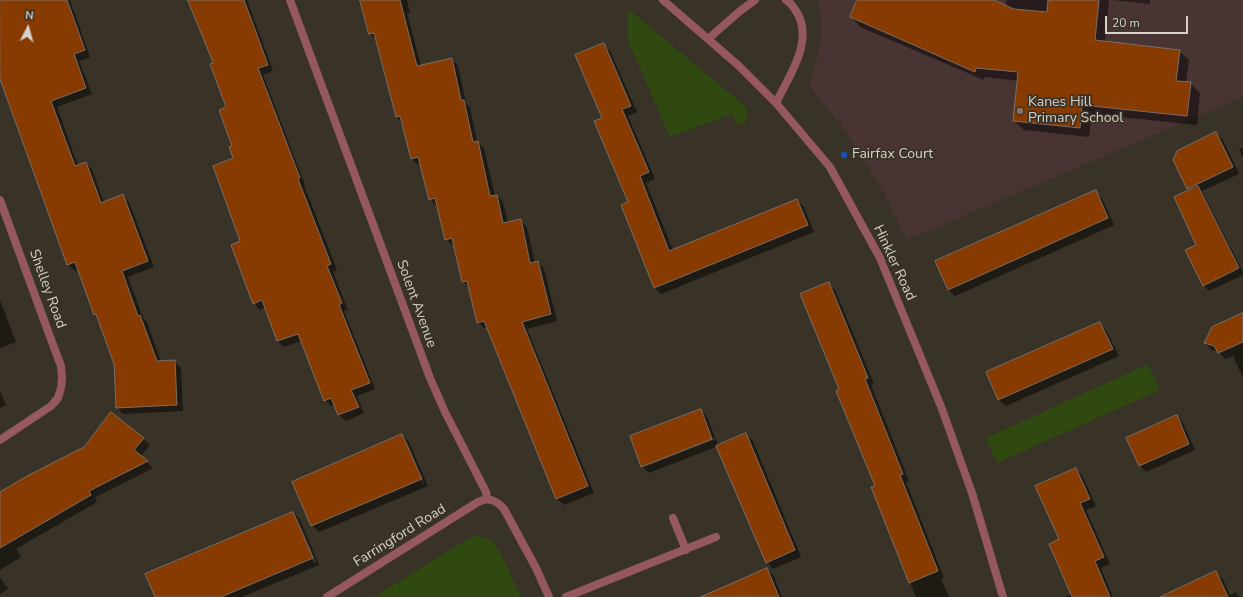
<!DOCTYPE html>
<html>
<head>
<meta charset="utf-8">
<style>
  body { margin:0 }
  #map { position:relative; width:1243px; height:597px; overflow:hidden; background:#393226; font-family:"Nunito Sans",sans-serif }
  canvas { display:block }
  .north { position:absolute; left:8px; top:8px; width:40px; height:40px; -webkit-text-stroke:3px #393226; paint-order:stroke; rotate:6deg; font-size:11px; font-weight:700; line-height:16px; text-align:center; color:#d5d0c9 }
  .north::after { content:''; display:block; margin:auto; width:14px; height:18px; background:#d5d0c9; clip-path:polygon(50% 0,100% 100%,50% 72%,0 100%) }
  .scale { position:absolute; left:1105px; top:16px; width:83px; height:18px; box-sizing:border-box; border:2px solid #d5d0c9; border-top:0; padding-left:5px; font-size:12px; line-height:14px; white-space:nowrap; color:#d5d0c9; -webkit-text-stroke:3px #393226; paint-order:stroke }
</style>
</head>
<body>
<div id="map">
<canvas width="1243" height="597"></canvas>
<div class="north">N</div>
<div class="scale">20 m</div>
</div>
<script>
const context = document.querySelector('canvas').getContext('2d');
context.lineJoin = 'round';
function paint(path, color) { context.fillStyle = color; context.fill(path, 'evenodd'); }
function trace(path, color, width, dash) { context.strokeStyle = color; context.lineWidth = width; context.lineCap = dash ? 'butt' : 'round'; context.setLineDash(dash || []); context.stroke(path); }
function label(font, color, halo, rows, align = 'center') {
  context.font = font + ' "Nunito Sans",sans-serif'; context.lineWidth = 3.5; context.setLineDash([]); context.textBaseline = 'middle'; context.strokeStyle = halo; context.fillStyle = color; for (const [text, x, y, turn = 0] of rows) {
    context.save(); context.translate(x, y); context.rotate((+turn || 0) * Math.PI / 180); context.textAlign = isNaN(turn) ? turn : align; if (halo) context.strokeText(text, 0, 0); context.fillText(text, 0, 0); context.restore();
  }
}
paint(new Path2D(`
  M 818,0 L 1243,0 L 1243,97 L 907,240 L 881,187 L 841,125 L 809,86 L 820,48 L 821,15 Z`), '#493434');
paint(new Path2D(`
  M 628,9 L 746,107 L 748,114 L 745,122 L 737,125 L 732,114 L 670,137 L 628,41 L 627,23 Z
  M 1148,364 L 1160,390 L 997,463 L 986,438 Z
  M 478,535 L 493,541 L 502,556 L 521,597 L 374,597 L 471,537 Z`), '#2f4910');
paint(new Path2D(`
  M 0,0 L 70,0 L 90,57 L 79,61 L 92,94 L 57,107 L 78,166 L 86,163 L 92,169 L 104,203 L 122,196 L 129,202 L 154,267 L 128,277 L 143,318 L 147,322 L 161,362 L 174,361 L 181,368 L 183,411 L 123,414 L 117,407 L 115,364 L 99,318 L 95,314 L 79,270 L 75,271 L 68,265 L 0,60 Z
  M 189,0 L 247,0 L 273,71 L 263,75 L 305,185 L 304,185 L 337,270 L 333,272 L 348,310 L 344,311 L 375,389 L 357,396 L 364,413 L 346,421 L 339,415 L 335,405 L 331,406 L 325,400 L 302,341 L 284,347 L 278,341 L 266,307 L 260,310 L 254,303 L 241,242 L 234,147 L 227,107 L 214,64 Z
  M 361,0 L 407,0 L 410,13 L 407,13 L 421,66 L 452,59 L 458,66 L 466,104 L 470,107 L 477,142 L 484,148 L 495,196 L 497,196 L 503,202 L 508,223 L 520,220 L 527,227 L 535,263 L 538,262 L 544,269 L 557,321 L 527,329 L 594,493 L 564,505 L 557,499 L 488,328 L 484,328 L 478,322 L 469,288 L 463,281 L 454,245 L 452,245 L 446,239 L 438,205 L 436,205 L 429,199 L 420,164 L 418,165 L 412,159 L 403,124 L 397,117 L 377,40 L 369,33 Z
  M 858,0 L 992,0 L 1006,6 L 1007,0 L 1109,0 L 1105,42 L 1179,51 L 1189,60 L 1186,83 L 1190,83 L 1200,93 L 1197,125 L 1092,114 L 1089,137 L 1024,130 L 1014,121 L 1019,81 L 985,77 L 984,80 L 860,27 L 851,17 Z
  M 1112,0 L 1150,0 L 1150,4 Z
  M 603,44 L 610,51 L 637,112 L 628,116 L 655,179 L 646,183 L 673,250 L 797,200 L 804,207 L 814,232 L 661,294 L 654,287 L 604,118 Z
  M 1216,133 L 1223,140 L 1239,174 L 1202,191 L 1243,272 L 1243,275 L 1209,291 L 1204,286 L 1191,191 L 1188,188 Z
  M 1243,148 L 1243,158 L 1239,149 Z
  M 1095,192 L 1102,198 L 1114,225 L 955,296 L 948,289 Z
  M 829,283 L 835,290 L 874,384 L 871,385 L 909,481 L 906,482 L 944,578 L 941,579 L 949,597 L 916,597 L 872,488 L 876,486 L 840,390 Z
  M 0,300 L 16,342 L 0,348 Z
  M 1243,314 L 1243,378 L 1233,356 L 1225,359 L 1218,351 L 1212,350 L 1205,343 L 1213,328 Z
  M 1100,323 L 1106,330 L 1119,356 L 1006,406 L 999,400 L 987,373 Z
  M 0,390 L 6,405 L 0,408 Z
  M 701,410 L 707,417 L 715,437 L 644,464 L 644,467 L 716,439 L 718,446 L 746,435 L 753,441 L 801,557 L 773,569 L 767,562 L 718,446 L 649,473 L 642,466 Z
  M 1177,416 L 1183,423 L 1195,450 L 1146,472 L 1139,465 Z
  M 402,435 L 409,442 L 428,486 L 319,532 L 312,525 L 294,482 ZM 404,442 L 407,442 L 424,484 L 423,484 Z
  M 143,439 L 150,445 L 141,456 L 153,468 L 95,497 L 97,502 L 16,549 L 21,557 L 0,570 L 0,494 Z
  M 1076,469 L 1082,475 L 1096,506 L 1086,510 L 1110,564 L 1101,568 L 1113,597 L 1065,597 L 1072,594 L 1060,540 Z
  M 293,513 L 300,519 L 319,565 L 242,597 L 156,597 ZM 296,519 L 298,519 L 316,562 L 314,563 Z
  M 767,570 L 774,576 L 782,597 L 701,597 Z
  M 1216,573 L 1223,579 L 1230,595 L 1235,592 L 1240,597 L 1195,597 Z
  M 0,577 L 8,589 L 0,594 Z`), '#0007');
const building = new Path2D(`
  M 0,0 L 67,0 L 85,50 L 74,54 L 86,88 L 51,101 L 75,166 L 86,162 L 101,203 L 123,194 L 148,261 L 122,271 L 138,316 L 140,315 L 157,361 L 175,360 L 177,405 L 116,408 L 114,364 L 96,314 L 94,315 L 75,262 L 67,265 L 0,79 Z
  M 188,0 L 244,0 L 256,32 L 268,65 L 258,68 L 300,178 L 298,179 L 331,264 L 327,266 L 342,303 L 339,305 L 370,383 L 351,390 L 359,407 L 338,415 L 331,398 L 324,401 L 298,334 L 277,341 L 262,300 L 253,304 L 231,245 L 240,241 L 213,166 L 233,158 L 229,147 L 232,146 L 219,110 L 226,107 L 210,64 L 213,63 Z
  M 360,0 L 400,0 L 417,66 L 452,58 L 461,100 L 464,100 L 473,142 L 478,141 L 490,196 L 497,195 L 503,223 L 521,219 L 530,263 L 538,261 L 551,314 L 522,322 L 588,486 L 556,499 L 484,321 L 477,323 L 467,281 L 462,282 L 452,238 L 445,240 L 435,198 L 429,200 L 418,157 L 411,159 L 400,116 L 396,117 L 374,33 L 369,34 Z
  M 857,0 L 994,0 L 1014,9 L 1047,12 L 1048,0 L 1099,0 L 1095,40 L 1180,50 L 1176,81 L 1191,82 L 1187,116 L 1082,105 L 1080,128 L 1013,121 L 1018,72 L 976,68 L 975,72 L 850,17 Z
  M 604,43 L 631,106 L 622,109 L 649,172 L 640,176 L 669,251 L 797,199 L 808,225 L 654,288 L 621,205 L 628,202 L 594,121 L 602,118 L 575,55 Z
  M 1216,132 L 1233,167 L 1187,189 L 1173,160 L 1177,151 Z
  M 1198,186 L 1239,268 L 1203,286 L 1185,250 L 1196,245 L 1174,197 Z
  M 1096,190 L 1108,218 L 948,290 L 935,261 Z
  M 829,282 L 868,378 L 865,379 L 903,474 L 900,475 L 938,571 L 909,583 L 871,487 L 875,486 L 836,391 L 839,389 L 800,294 Z
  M 1243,313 L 1243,342 L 1218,353 L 1214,346 L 1204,343 L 1212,327 Z
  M 1100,322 L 1113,349 L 998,400 L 986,372 Z
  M 701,409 L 712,439 L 641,467 L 630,436 Z
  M 111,412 L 144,438 L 134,450 L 148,461 L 89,491 L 91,495 L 0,548 L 0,492 L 27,476 L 84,447 Z
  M 1177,415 L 1189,444 L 1139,466 L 1126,438 Z
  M 746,433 L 795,550 L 766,563 L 716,446 Z
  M 402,434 L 422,479 L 311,526 L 292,482 Z
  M 1076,468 L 1090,499 L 1080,503 L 1104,557 L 1095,561 L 1110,597 L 1072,597 L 1049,544 L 1059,539 L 1035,486 Z
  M 293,512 L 313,558 L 221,597 L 155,597 L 145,574 Z
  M 767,568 L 779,597 L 700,597 L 742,579 Z
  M 1216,571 L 1228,597 L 1160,597 Z`);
paint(building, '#873b00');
trace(building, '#7c6d66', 1);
trace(new Path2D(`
  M 290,0 L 430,378 L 445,412 L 486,492 L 487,499
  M 663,0 L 739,66 L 776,103 L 830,167 L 880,258 L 942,409 L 972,493 L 1003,597
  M 708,39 L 740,11 L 755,0
  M 776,103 C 789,76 815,40 796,11 C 793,6 791,3 786,0
  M 0,200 L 52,342 L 61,366 L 62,378 L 61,388 L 58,398 L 51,406 L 0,440
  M 673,518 L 686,550
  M 327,597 L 478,502 C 489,497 496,500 504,509 L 536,568 L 549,597
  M 566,597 L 716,537`), '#95585e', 8);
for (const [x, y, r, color] of [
  [1020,111,4,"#8d6e63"],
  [844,155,4,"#1a4fb4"]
]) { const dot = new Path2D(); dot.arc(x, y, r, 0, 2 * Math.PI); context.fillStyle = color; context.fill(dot); trace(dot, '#393226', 1.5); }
label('14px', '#d5d0c9', '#393226', [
  ["Kanes Hill",1028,103],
  ["Primary School",1028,119],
  ["Fairfax Court",852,155]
], 'left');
label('14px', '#d5d0c9', '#393226', [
  ["Hinkler Road",894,263,65],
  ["Shelley Road",47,289,70],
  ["Solent Avenue",416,304,70],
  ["Farringford Road",400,536,-32]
]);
</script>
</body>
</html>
